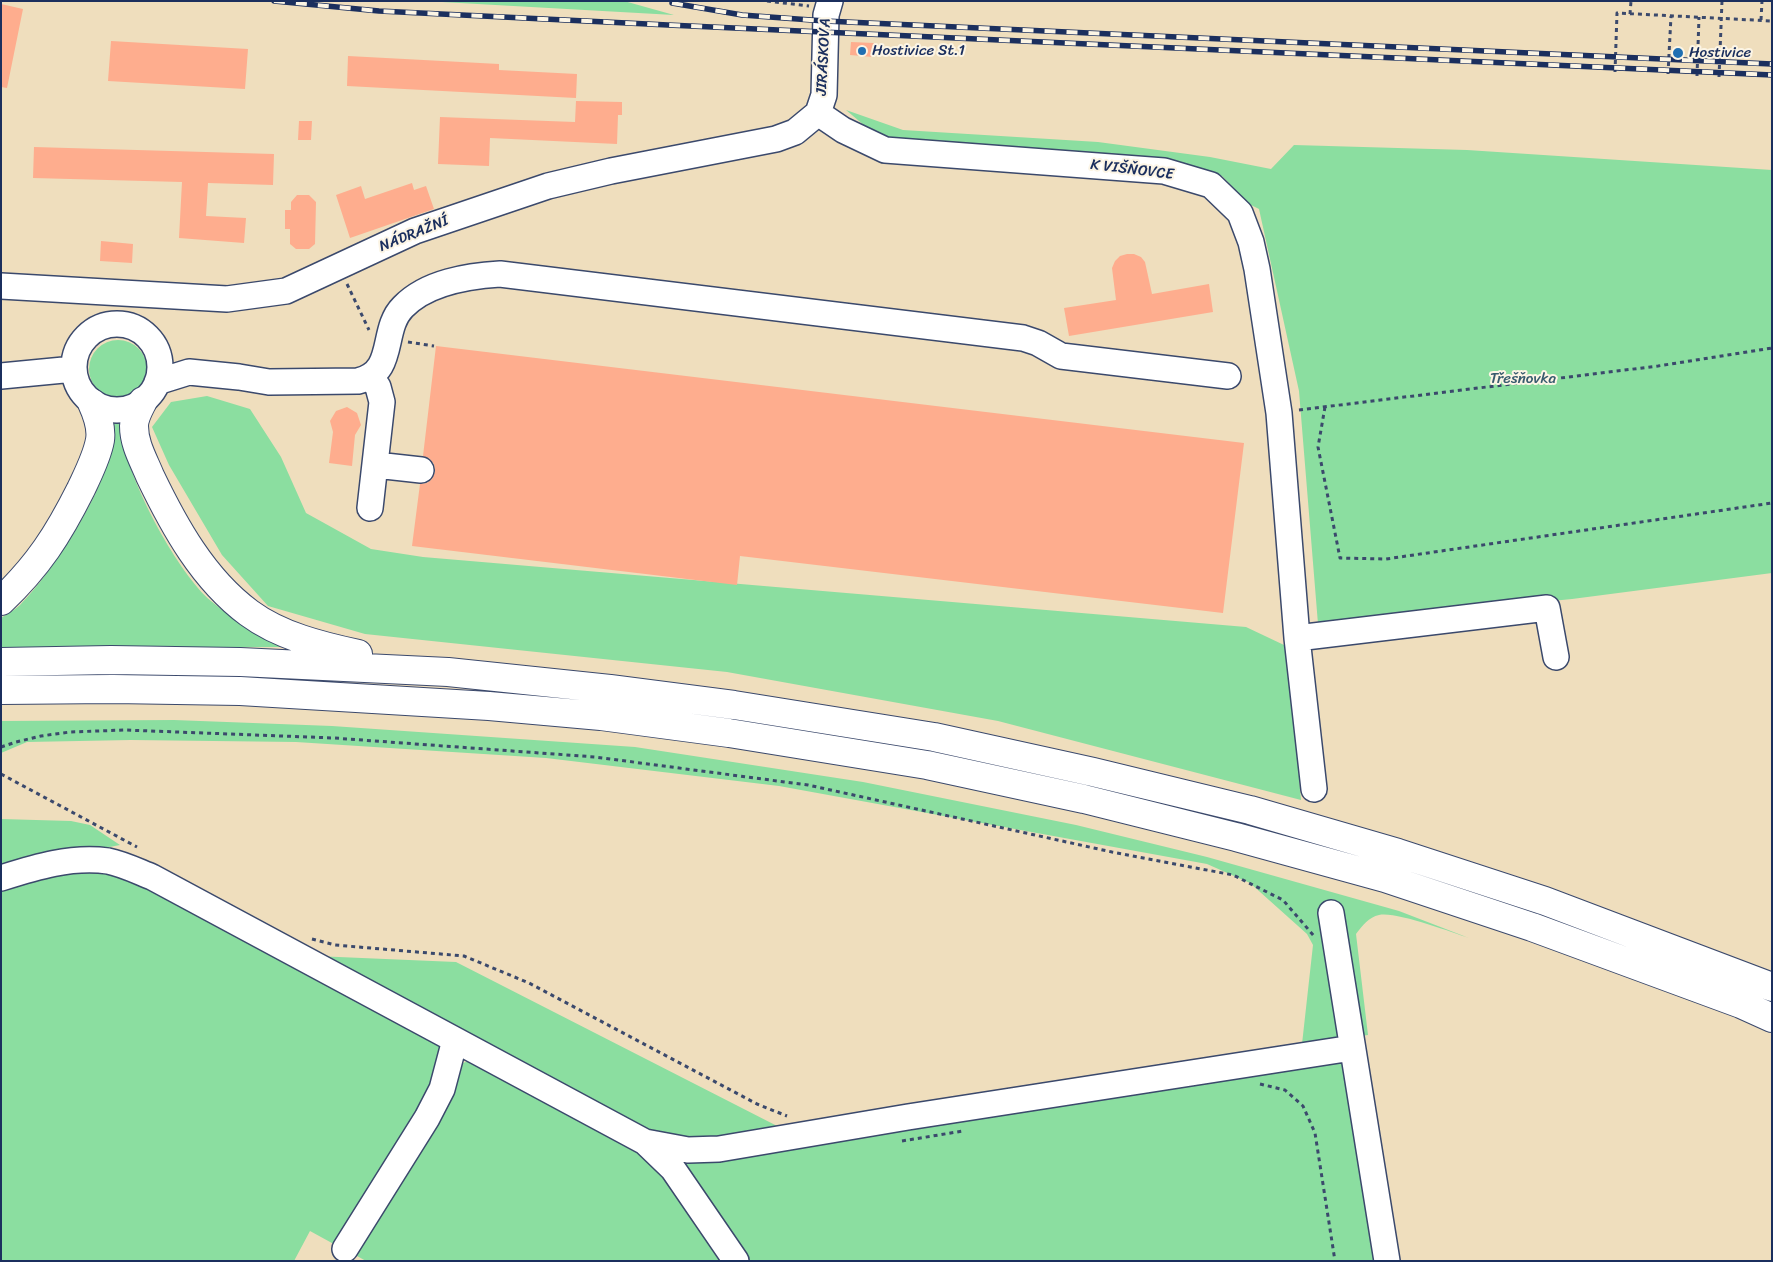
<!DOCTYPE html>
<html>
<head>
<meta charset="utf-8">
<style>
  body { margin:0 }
  #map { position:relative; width:1773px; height:1262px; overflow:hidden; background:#efdebd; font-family:Sriracha,sans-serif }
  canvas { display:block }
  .frame { position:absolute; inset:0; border:2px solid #1b2f5e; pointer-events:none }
</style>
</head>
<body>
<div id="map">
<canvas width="1773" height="1262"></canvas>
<div class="frame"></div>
</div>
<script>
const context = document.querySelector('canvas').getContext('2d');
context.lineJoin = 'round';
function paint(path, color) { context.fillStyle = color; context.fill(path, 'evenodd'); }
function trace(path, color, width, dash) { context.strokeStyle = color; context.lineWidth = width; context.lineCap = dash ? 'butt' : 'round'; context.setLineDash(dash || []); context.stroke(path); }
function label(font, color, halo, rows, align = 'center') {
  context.font = font + ' Sriracha,sans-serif'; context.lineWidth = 4; context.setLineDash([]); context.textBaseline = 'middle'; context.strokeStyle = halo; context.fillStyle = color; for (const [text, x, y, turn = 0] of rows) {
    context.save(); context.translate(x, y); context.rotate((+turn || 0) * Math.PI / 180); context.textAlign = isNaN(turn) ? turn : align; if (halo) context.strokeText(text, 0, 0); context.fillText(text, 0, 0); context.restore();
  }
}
paint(new Path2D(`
  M 424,1 L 624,1 L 674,15 Z
  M 846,110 L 903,130 L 1098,142 L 1210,157 L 1271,169 L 1294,145 L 1467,150 L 1772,170 L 1772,573 L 1572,599 L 1318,624 L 1299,391 L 1259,209 L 1249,204 L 1222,176 L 1165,163 L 885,143 Z
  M89 369a29 29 0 1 1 58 0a29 29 0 1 1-58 0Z
  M 207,396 L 250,409 L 281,457 L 306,513 L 371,549 L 423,557 L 1246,627 L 1284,645 L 1291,681 L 1301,800 L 998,721 L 727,672 L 365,634 L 268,606 L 222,555 L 169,465 L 152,427 L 171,402 Z
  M 112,422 L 124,422 C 124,429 124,437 125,445 C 131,486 179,574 211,601 C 232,619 257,633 281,647 L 1,648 L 1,618 C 7,614 15,610 20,605 C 53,572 105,491 112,445 C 113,438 112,429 112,422 Z
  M 174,720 L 332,726 L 635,747 L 863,782 L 1076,825 L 1207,857 L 1399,911 L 1469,938 C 1451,932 1395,911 1379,915 C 1369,917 1362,926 1356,934 L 1368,1035 L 1302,1044 L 1313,945 L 1307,934 L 1250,883 L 1207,864 L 779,786 L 546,758 L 296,742 L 131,740 L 27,742 L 1,753 L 1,721 Z
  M 1,819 L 71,821 L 90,825 L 120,845 L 1,868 Z
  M 106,866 L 436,1036 L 441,1049 L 441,1076 L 341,1248 L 310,1231 L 294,1261 L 1,1261 L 1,883 Z
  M 315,956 L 456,962 L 783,1129 L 749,1139 L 648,1136 Z
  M 1347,1055 L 1381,1261 L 366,1261 L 348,1251 L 461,1064 L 470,1060 L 665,1153 Z`), '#8bdea0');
paint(new Path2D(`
  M 1,4 L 23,9 L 7,88 L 1,87 Z
  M 111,41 L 248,49 L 245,89 L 108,81 Z
  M 851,42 L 874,43 L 873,57 L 850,55 Z
  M 348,56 L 499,64 L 499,70 L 577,74 L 576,98 L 347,86 Z
  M 576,101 L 622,102 L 622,115 L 618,115 L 617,144 L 490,138 L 489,166 L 438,164 L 440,117 L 575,122 Z
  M 299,121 L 312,121 L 311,140 L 298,140 Z
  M 34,147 L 274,154 L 273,185 L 208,183 L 206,216 L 246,218 L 244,243 L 179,238 L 182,182 L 33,178 Z
  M 412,183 L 414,190 L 426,186 L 434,209 L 350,238 L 336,195 L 361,186 L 365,199 Z
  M 297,195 L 309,195 L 316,202 L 315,244 L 309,249 L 296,249 L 290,244 L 290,229 L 285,229 L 285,210 L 291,210 L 291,202 Z
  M 101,241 L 133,244 L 132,263 L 100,261 Z
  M 1127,254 L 1134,254 L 1141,257 L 1145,262 L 1152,294 L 1209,284 L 1213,312 L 1069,336 L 1064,308 L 1116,300 L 1112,268 L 1115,261 L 1120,256 Z
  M 436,346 L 1244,443 L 1223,613 L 740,556 L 737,585 L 412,546 L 420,484 L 427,483 L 432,479 L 435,472 L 434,464 L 429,458 L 423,456 Z
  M 347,407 L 357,413 L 361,425 L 355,435 L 352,466 L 329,463 L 333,432 L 330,421 L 336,411 Z`), '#fead8e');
const minor = new Path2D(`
  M 818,113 L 843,130 L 885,150 L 1164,171 L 1211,185 L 1240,213 L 1251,242 L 1257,269 L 1279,413 L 1297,638 L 1314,789
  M 818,113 L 824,95 L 826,15 L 830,1
  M 1,286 L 227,299 L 286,291 L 415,231 L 548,186 L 611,171 L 776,139 L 795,132 L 818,113
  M74 367a43 43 0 1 1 86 0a43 43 0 1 1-86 0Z
  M 1,376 L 74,369
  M 157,382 L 189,372 L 239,377 L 269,382 L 358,381 C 397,372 380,330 403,307 C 427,282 468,276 500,274 L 1023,338 L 1038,343 L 1061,356 L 1228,376
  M 376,465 L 421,470
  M 370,508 L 382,402 L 378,387 L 371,377
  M 1297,638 L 1547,608 L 1556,657
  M 1,878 C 36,867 71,856 108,861 C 123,864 137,871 152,877 L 645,1142 L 688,1150 L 719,1149 L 908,1117 L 1352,1048
  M 1331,913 L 1387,1261
  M 645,1142 L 673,1169 L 736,1261
  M 345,1249 L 427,1118 L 442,1089 L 455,1040`);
const highway = new Path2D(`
  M 143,401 C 139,409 134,417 134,426 C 134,444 143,459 150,476 C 174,526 203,579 249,613 C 280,636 321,646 358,654
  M 1,601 C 38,566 58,535 81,489 C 88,474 97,457 100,440 C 102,427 97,414 92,403
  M 1,662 L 111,660 L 240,662 L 448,672 L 610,689 L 734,705 L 934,737 L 1093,772 L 1250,810 L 1398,853 L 1545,901 L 1772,987
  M 1,690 L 113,689 L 240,691 L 489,706 L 601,716 L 729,733 L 927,765 L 1084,799 L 1236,837 L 1385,878 L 1532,927 L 1741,1004 L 1772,1018`);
trace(minor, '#3b496c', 28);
trace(highway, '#3b496c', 30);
trace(new Path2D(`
  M 767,1 L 809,6
  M 1630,14 L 1631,1
  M 1761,20 L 1762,1
  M 1615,72 L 1617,13 L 1772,21
  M 1668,74 L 1671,16
  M 1697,76 L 1699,17
  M 1719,77 L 1722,1
  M 347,284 L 369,330
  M 408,342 L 434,346
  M 1325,407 L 1318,447 L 1340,558 L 1386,559 L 1772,503
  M 1299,410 L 1658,366 L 1772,348
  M 1,747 L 16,742 L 41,736 L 70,732 L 125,730 L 334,738 L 595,757 L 808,785 L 1112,852 L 1233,875 L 1283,900 L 1314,936
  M 1,774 L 137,847
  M 312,939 L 335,945 L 464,956 L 529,983 L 757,1104 L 787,1116
  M 1260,1084 L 1285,1090 L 1303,1106 L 1315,1133 L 1335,1261
  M 902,1141 L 963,1131`), '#3b496c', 3, [4, 4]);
trace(minor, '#fff', 25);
trace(highway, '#fff', 28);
const rail = new Path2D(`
  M 274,1 L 379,11 L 668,25 L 1772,75
  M 672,3 L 742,15 L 825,21 L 1772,64`);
trace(rail, '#1b2f5e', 5.5);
trace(rail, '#fcf5e5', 4, [11]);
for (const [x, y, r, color] of [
  [862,51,5,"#1f6fb2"],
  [1678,53,6,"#1f6fb2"]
]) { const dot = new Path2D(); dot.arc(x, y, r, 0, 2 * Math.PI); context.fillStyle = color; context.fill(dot); trace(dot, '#fcf5e5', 2); }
label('15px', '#1b2f5e', '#fcf5e5', [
  ["Hostivice St.1",872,51],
  ["Hostivice",1689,53]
], 'left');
label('15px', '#1b2f5e', '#fcf5e5', [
  ["JIRÁSKOVA",824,57,-87],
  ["K VIŠŇOVCE",1132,170,7],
  ["NÁDRAŽNÍ",414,234,-22]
]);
label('15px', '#375b6e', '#fcf5e5', [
  ["Třešňovka",1523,379]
]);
</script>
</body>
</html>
